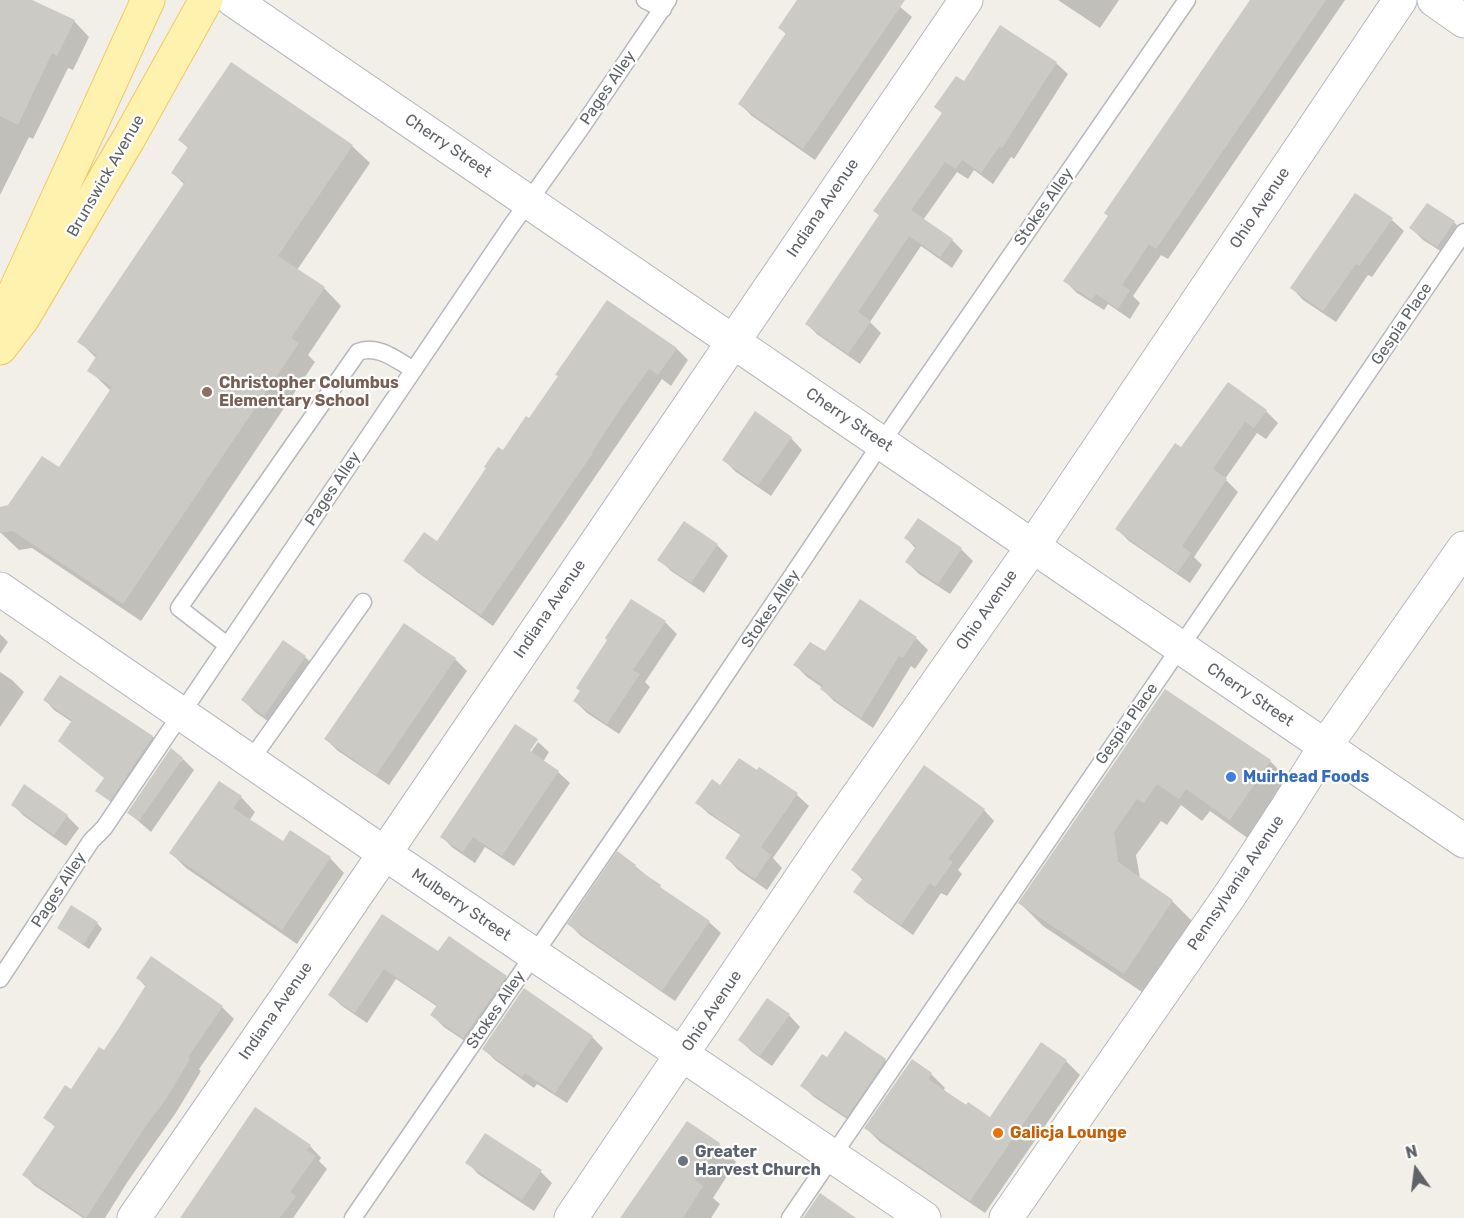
<!DOCTYPE html>
<html>
<head>
<meta charset="utf-8">
<style>
  body { margin:0 }
  #map { position:relative; width:1464px; height:1218px; overflow:hidden; background:#f1efe8; font-family:Rubik,sans-serif }
  canvas { display:block }
  .north { position:absolute; left:1386px; top:1140px; width:60px; height:60px; -webkit-text-stroke:4px #fff; paint-order:stroke; rotate:346deg; font-size:16px; font-weight:700; line-height:24px; text-align:center; color:#5f6368 }
  .north::after { content:''; display:block; margin:auto; width:21px; height:27px; background:#5f6368; clip-path:polygon(50% 0,100% 100%,50% 72%,0 100%) }
</style>
</head>
<body>
<div id="map">
<canvas width="1464" height="1218"></canvas>
<div class="north">N</div>
</div>
<script>
const context = document.querySelector('canvas').getContext('2d');
context.lineJoin = 'round';
function paint(path, color) { context.fillStyle = color; context.fill(path, 'evenodd'); }
function trace(path, color, width, dash) { context.strokeStyle = color; context.lineWidth = width; context.lineCap = dash ? 'butt' : 'round'; context.setLineDash(dash || []); context.stroke(path); }
function label(font, color, halo, rows, align = 'center') {
  context.font = font + ' Rubik,sans-serif'; context.lineWidth = 4.5; context.setLineDash([]); context.textBaseline = 'middle'; context.strokeStyle = halo; context.fillStyle = color; for (const [text, x, y, turn = 0] of rows) {
    context.save(); context.translate(x, y); context.rotate((+turn || 0) * Math.PI / 180); context.textAlign = isNaN(turn) ? turn : align; if (halo) context.strokeText(text, 0, 0); context.fillText(text, 0, 0); context.restore();
  }
}
paint(new Path2D(`
  M 6,0 L 29,0 L 74,21 L 89,37 L 73,70 L 68,68 L 33,139 L 29,137 L 0,195 L 0,12 Z
  M 822,0 L 892,0 L 912,17 L 815,160 L 752,116 L 740,104 L 787,35 L 780,28 Z
  M 1058,0 L 1119,0 L 1100,28 Z
  M 1252,0 L 1345,0 L 1168,259 L 1161,255 L 1133,296 L 1140,303 L 1130,319 L 1108,304 L 1104,310 L 1077,293 L 1065,281 Z
  M 1056,63 L 1068,74 L 1014,159 L 1011,157 L 993,184 L 974,170 L 968,179 L 957,172 L 923,220 L 952,240 L 963,251 L 952,268 L 921,246 L 870,322 L 881,333 L 860,364 L 818,335 L 807,324 L 880,216 L 874,211 L 965,83 Z
  M 180,140 L 352,146 L 370,163 L 297,270 L 324,288 L 341,306 L 308,355 L 315,362 L 141,621 L 32,548 L 19,550 L 1,533 L 0,508 L 9,506 L 59,469 L 111,391 L 89,370 L 97,359 L 79,341 L 185,185 L 173,173 L 189,149 Z
  M 1392,220 L 1404,231 L 1372,277 L 1368,275 L 1336,322 L 1303,300 L 1292,288 Z
  M 1454,222 L 1464,233 L 1450,257 L 1423,240 L 1411,228 Z
  M 607,302 L 677,349 L 688,360 L 671,386 L 662,379 L 493,626 L 417,572 L 405,560 L 438,543 L 503,453 L 530,420 Z
  M 1266,411 L 1278,423 L 1266,439 L 1257,433 L 1225,479 L 1238,492 L 1194,557 L 1202,565 L 1190,583 L 1129,541 L 1117,529 L 1181,449 Z
  M 791,438 L 802,450 L 771,496 L 736,472 L 724,460 Z
  M 906,538 L 961,549 L 973,561 L 950,594 L 919,574 L 907,562 L 916,549 Z
  M 717,545 L 728,556 L 704,593 L 671,571 L 659,559 Z
  M 860,601 L 917,639 L 928,650 L 915,669 L 911,666 L 873,728 L 834,701 L 822,689 L 823,688 L 807,677 L 795,665 L 826,654 Z
  M 665,622 L 677,634 L 645,682 L 650,687 L 619,734 L 587,713 L 575,701 Z
  M 404,625 L 455,659 L 467,671 L 389,785 L 338,751 L 326,739 Z
  M 0,634 L 8,642 L 0,654 Z
  M 305,657 L 317,668 L 276,727 L 255,712 L 243,700 Z
  M 0,672 L 12,680 L 24,692 L 0,727 Z
  M 61,677 L 153,737 L 162,747 L 120,809 L 97,791 L 105,779 L 72,722 L 54,710 L 45,700 Z
  M 1165,691 L 1270,761 L 1293,784 L 1253,842 L 1210,811 L 1202,821 L 1181,805 L 1167,825 L 1161,821 L 1136,855 L 1140,878 L 1172,901 L 1195,924 L 1148,996 L 1043,926 L 1020,903 Z
  M 516,726 L 538,741 L 535,741 L 525,757 L 527,758 L 538,742 L 549,752 L 543,762 L 558,772 L 570,783 L 514,866 L 485,847 L 475,863 L 453,848 L 442,837 Z
  M 183,759 L 194,770 L 151,832 L 129,813 Z
  M 759,769 L 797,795 L 809,806 L 773,858 L 782,868 L 767,890 L 738,870 L 727,858 L 742,836 L 709,814 L 697,803 L 721,787 L 757,772 Z
  M 241,797 L 255,812 L 249,821 L 283,844 L 330,858 L 344,873 L 297,944 L 186,868 L 171,853 Z
  M 13,805 L 67,816 L 79,828 L 66,846 L 24,816 Z
  M 984,810 L 994,821 L 958,870 L 962,874 L 947,896 L 941,893 L 913,935 L 866,902 L 855,892 L 863,880 L 853,870 Z
  M 635,866 L 671,896 L 709,922 L 721,933 L 675,1001 L 581,936 L 569,924 Z
  M 383,916 L 439,954 L 505,977 L 517,989 L 475,1048 L 444,1027 L 432,1015 L 438,1007 L 396,979 L 367,1023 L 342,1006 L 330,995 Z
  M 97,923 L 102,929 L 89,949 L 59,928 Z
  M 152,958 L 222,1007 L 234,1019 L 199,1069 L 201,1071 L 177,1111 L 128,1181 L 105,1218 L 83,1218 L 35,1186 L 24,1175 L 56,1128 L 45,1117 L 71,1092 L 104,1052 L 146,987 L 138,978 Z
  M 789,1015 L 800,1027 L 772,1066 L 751,1051 L 740,1040 Z
  M 592,1037 L 603,1048 L 567,1103 L 537,1084 L 534,1088 L 495,1060 L 484,1049 Z
  M 828,1059 L 885,1060 L 897,1072 L 859,1127 L 814,1097 L 802,1086 Z
  M 1066,1061 L 1080,1075 L 985,1213 L 880,1142 L 866,1128 L 931,1074 L 945,1088 L 943,1091 L 990,1119 Z
  M 719,1144 L 736,1162 L 713,1198 L 720,1204 L 711,1218 L 632,1218 Z
  M 310,1146 L 321,1158 L 319,1161 L 327,1169 L 293,1218 L 191,1218 Z
  M 467,1162 L 541,1172 L 552,1183 L 534,1211 L 478,1174 Z`), '#0003');
paint(new Path2D(`
  M 0,0 L 32,0 L 75,20 L 57,56 L 52,53 L 18,125 L 0,116 Z
  M 797,0 L 905,0 L 803,149 L 738,104 L 786,33 L 778,28 Z
  M 1250,0 L 1326,0 L 1156,249 L 1149,244 L 1122,285 L 1130,290 L 1118,309 L 1096,294 L 1092,300 L 1063,281 L 1108,216 L 1104,213 Z
  M 1000,25 L 1057,62 L 1002,148 L 999,147 L 981,173 L 962,160 L 956,169 L 945,162 L 911,210 L 953,239 L 940,257 L 909,236 L 858,312 L 871,321 L 848,354 L 805,324 L 879,215 L 873,211 L 942,113 L 934,107 L 956,76 L 964,81 Z
  M 231,62 L 353,145 L 278,256 L 325,287 L 291,338 L 299,343 L 123,604 L 13,531 L 0,533 L 0,507 L 8,505 L 42,456 L 59,467 L 112,387 L 87,371 L 97,355 L 77,342 L 185,182 L 171,173 L 188,147 L 178,140 Z
  M 1355,193 L 1393,218 L 1359,266 L 1356,264 L 1323,311 L 1290,288 Z
  M 1427,203 L 1455,221 L 1437,247 L 1409,228 Z
  M 607,300 L 677,348 L 658,375 L 649,369 L 621,408 L 592,452 L 593,453 L 481,615 L 403,561 L 424,532 L 437,541 L 486,468 L 484,467 L 492,455 L 498,447 L 503,450 L 526,416 L 529,418 L 558,376 L 555,375 Z
  M 1228,382 L 1267,410 L 1254,428 L 1245,422 L 1213,469 L 1227,479 L 1182,546 L 1191,553 L 1177,573 L 1115,529 L 1175,443 L 1181,447 Z
  M 755,411 L 792,437 L 758,485 L 722,460 Z
  M 918,518 L 962,548 L 938,584 L 905,562 L 916,546 L 904,538 Z
  M 684,521 L 718,544 L 691,583 L 657,560 Z
  M 631,599 L 666,621 L 633,670 L 640,674 L 607,724 L 573,701 L 580,691 L 576,688 L 607,640 L 605,638 Z
  M 860,599 L 917,637 L 903,658 L 899,656 L 861,718 L 820,689 L 823,685 L 793,665 L 810,642 L 825,651 Z
  M 404,623 L 456,658 L 376,775 L 324,739 Z
  M 283,640 L 306,656 L 264,716 L 241,700 Z
  M 60,675 L 153,736 L 110,801 L 95,791 L 104,778 L 58,741 L 72,720 L 43,700 Z
  M 1165,689 L 1271,760 L 1230,820 L 1186,789 L 1179,799 L 1157,784 L 1144,803 L 1137,799 L 1114,832 L 1118,862 L 1173,900 L 1124,974 L 1018,903 Z
  M 515,724 L 538,739 L 530,751 L 559,771 L 502,856 L 473,837 L 463,852 L 440,837 Z
  M 171,748 L 183,758 L 139,821 L 127,813 Z
  M 739,758 L 757,770 L 759,767 L 798,793 L 761,847 L 771,855 L 755,879 L 725,858 L 741,834 L 695,803 L 712,779 L 720,785 Z
  M 924,765 L 985,809 L 948,859 L 953,862 L 935,887 L 930,883 L 901,925 L 853,892 L 863,878 L 851,870 Z
  M 219,781 L 242,796 L 233,808 L 283,841 L 290,830 L 331,857 L 282,930 L 169,853 Z
  M 24,784 L 68,815 L 54,835 L 11,805 Z
  M 617,851 L 636,865 L 634,867 L 661,885 L 660,887 L 710,921 L 662,991 L 567,924 Z
  M 71,905 L 98,922 L 83,945 L 57,928 Z
  M 382,914 L 438,951 L 449,936 L 507,976 L 463,1038 L 430,1015 L 437,1005 L 384,969 L 355,1013 L 328,995 Z
  M 151,956 L 223,1006 L 188,1057 L 190,1059 L 166,1099 L 143,1130 L 86,1218 L 22,1175 L 55,1126 L 43,1118 L 65,1085 L 71,1089 L 99,1047 L 104,1050 L 117,1031 L 146,985 L 136,978 Z
  M 524,988 L 593,1036 L 555,1093 L 525,1073 L 522,1077 L 482,1049 Z
  M 767,998 L 790,1014 L 760,1056 L 738,1040 Z
  M 845,1031 L 886,1059 L 847,1117 L 800,1086 L 822,1054 L 827,1057 Z
  M 1041,1042 L 1067,1060 L 970,1201 L 864,1128 L 912,1059 L 932,1073 L 928,1079 L 966,1105 L 968,1102 L 990,1117 Z
  M 255,1107 L 311,1145 L 307,1150 L 316,1156 L 290,1192 L 296,1196 L 280,1218 L 180,1218 Z
  M 687,1121 L 720,1143 L 695,1180 L 703,1186 L 683,1218 L 620,1218 Z
  M 485,1133 L 542,1170 L 522,1200 L 465,1163 Z
  M 820,1193 L 856,1218 L 803,1218 Z`), '#cccac5');
const lane = new Path2D(`
  M 645,0 L 663,9
  M 227,645 L 179,608 L 358,352 C 378,344 396,360 414,370
  M 250,761 L 363,602
  M 0,979 L 91,841 L 104,828 L 511,226 L 583,125 L 668,0
  M 353,1218 L 706,704 L 882,442 L 1187,0
  M 790,1218 L 1464,232`);
const street = new Path2D(`
  M 233,0 L 1464,841
  M 1434,0 L 1464,21
  M 134,1218 L 299,979 L 966,0
  M 571,1218 L 822,847 L 1033,546 L 1400,0
  M 1006,1218 L 1230,895 L 1288,806 L 1326,745 L 1464,548`);
const secondary = new Path2D(`
  M 0,589 L 384,853 L 924,1218`);
const primary = new Path2D(`
  M 7,309 L 148,0
  M 0,348 L 23,318 L 129,138 L 206,0`);
trace(lane, '#b5b8bc', 19);
trace(street, '#b5b8bc', 35);
trace(secondary, '#b6babf', 35);
trace(primary, '#f2c960', 35);
trace(lane, '#fff', 16);
trace(street, '#fff', 33);
trace(secondary, '#fff', 33);
trace(primary, '#fff2af', 33);
for (const [x, y, r, color] of [
  [207,392,6,"#8d6e63"],
  [1231,777,6,"#3f7fe0"],
  [998,1133,6,"#e8710a"],
  [683,1161,6,"#6b7280"]
]) { const dot = new Path2D(); dot.arc(x, y, r, 0, 2 * Math.PI); context.fillStyle = color; context.fill(dot); trace(dot, '#fff', 2); }
label('16px', '#5f6368', '#fff', [
  ["Pages Alley",608,88,-56],
  ["Cherry Street",448,146,34],
  ["Brunswick Avenue",106,176,-60],
  ["Stokes Alley",1044,207,-55],
  ["Indiana Avenue",823,208,-56],
  ["Ohio Avenue",1260,208,-56],
  ["Gespia Place",1402,324,-56],
  ["Cherry Street",849,420,34],
  ["Pages Alley",333,489,-56],
  ["Indiana Avenue",550,609,-56],
  ["Stokes Alley",771,609,-56],
  ["Ohio Avenue",987,610,-55],
  ["Cherry Street",1250,695,34],
  ["Gespia Place",1127,724,-55],
  ["Pennsylvania Avenue",1236,883,-56],
  ["Pages Alley",59,890,-57],
  ["Mulberry Street",461,905,34],
  ["Stokes Alley",496,1010,-56],
  ["Indiana Avenue",276,1011,-55],
  ["Ohio Avenue",712,1011,-56]
]);
label('bold 16px', '#785e54', '#fff', [
  ["Christopher Columbus",219,383],
  ["Elementary School",219,401]
], 'left');
label('bold 16px', '#366cbe', '#fff', [
  ["Muirhead Foods",1243,777]
], 'left');
label('bold 16px', '#c56008', '#fff', [
  ["Galicja Lounge",1010,1133]
], 'left');
label('bold 16px', '#5b616d', '#fff', [
  ["Greater",695,1152],
  ["Harvest Church",695,1170]
], 'left');
</script>
</body>
</html>
